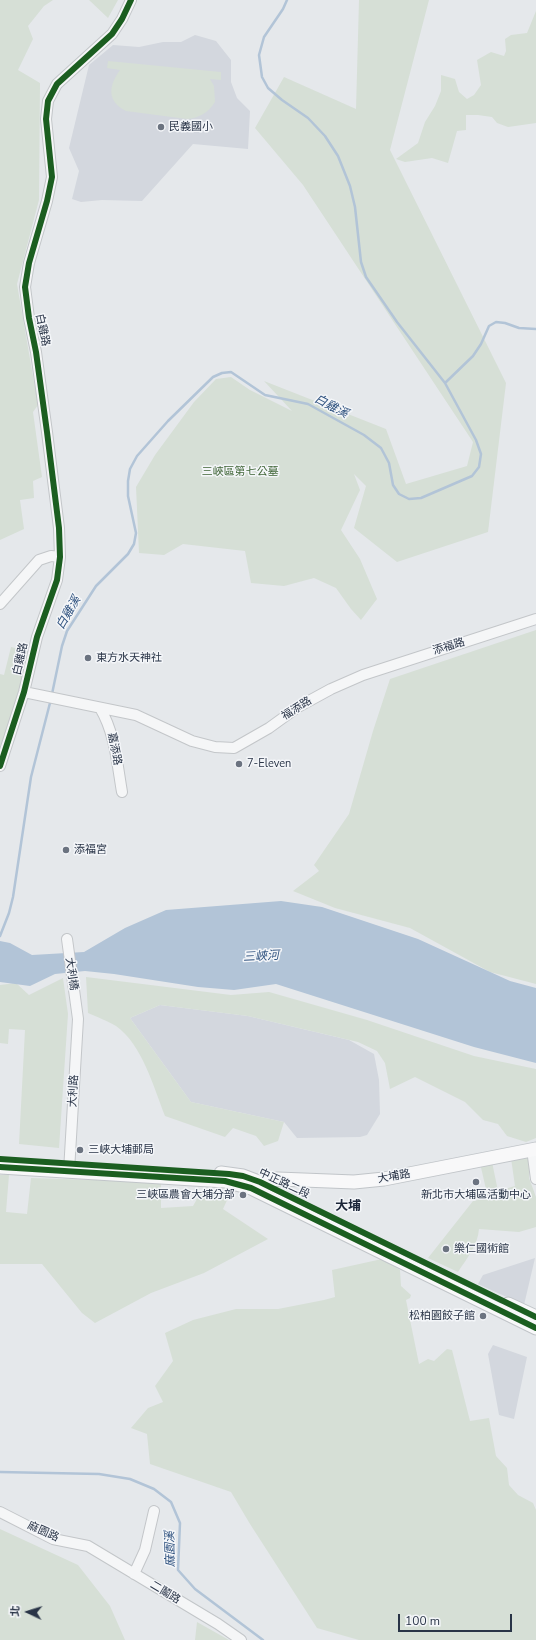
<!DOCTYPE html>
<html>
<head>
<meta charset="utf-8">
<style>
  body { margin:0 }
  #map { position:relative; width:536px; height:1640px; overflow:hidden; background:#e5e8eb; font-family:"Nunito Sans","Noto Sans TC",sans-serif }
  canvas { display:block }
  .north { position:absolute; left:8px; top:1592px; width:40px; height:40px; -webkit-text-stroke:3px #f4f6f9; paint-order:stroke; rotate:274deg; font-size:11px; font-weight:700; line-height:16px; text-align:center; color:#293447 }
  .north::after { content:''; display:block; margin:auto; width:14px; height:18px; background:#293447; clip-path:polygon(50% 0,100% 100%,50% 72%,0 100%) }
  .scale { position:absolute; left:398px; top:1614px; width:114px; height:18px; box-sizing:border-box; border:2px solid #293447; border-top:0; padding-left:5px; font-size:12px; line-height:14px; white-space:nowrap; color:#293447; -webkit-text-stroke:3px #f4f6f9; paint-order:stroke }
</style>
</head>
<body>
<div id="map">
<canvas width="536" height="1640"></canvas>
<div class="north">北</div>
<div class="scale">100 m</div>
</div>
<script>
const context = document.querySelector('canvas').getContext('2d');
context.lineJoin = 'round';
function paint(path, color) { context.fillStyle = color; context.fill(path, 'evenodd'); }
function trace(path, color, width, dash) { context.strokeStyle = color; context.lineWidth = width; context.lineCap = dash ? 'butt' : 'round'; context.setLineDash(dash || []); context.stroke(path); }
function label(font, color, halo, rows, align = 'center') {
  context.font = font + ' "Nunito Sans","Noto Sans TC",sans-serif'; context.lineWidth = 3; context.setLineDash([]); context.textBaseline = 'middle'; context.strokeStyle = halo; context.fillStyle = color; for (const [text, x, y, turn = 0] of rows) {
    context.save(); context.translate(x, y); context.rotate((+turn || 0) * Math.PI / 180); context.textAlign = isNaN(turn) ? turn : align; if (halo) context.strokeText(text, 0, 0); context.fillText(text, 0, 0); context.restore();
  }
}
paint(new Path2D(`
  M 195,35 L 216,41 L 231,60 L 231,82 L 237,98 L 250,111 L 248,149 L 193,144 L 142,201 L 102,200 L 81,202 L 72,199 L 79,171 L 69,148 L 89,65 L 113,45 L 139,47 L 163,42 L 181,42 Z
  M 160,1005 L 248,1016 L 349,1040 L 374,1054 L 379,1080 L 380,1114 L 367,1135 L 360,1137 L 297,1138 L 284,1122 L 191,1102 L 130,1018 Z
  M 535,1258 L 524,1305 L 478,1284 L 483,1275 Z
  M 493,1345 L 527,1357 L 514,1419 L 499,1415 L 488,1354 Z`), '#d3d7de');
paint(new Path2D(`
  M 0,0 L 53,0 L 44,6 L 28,26 L 33,39 L 18,70 L 40,83 L 39,200 L 17,284 L 38,405 L 33,412 L 42,477 L 33,481 L 34,498 L 20,500 L 24,529 L 0,540 Z
  M 89,0 L 118,0 L 108,18 Z
  M 359,0 L 429,0 L 390,150 L 506,383 L 488,532 L 397,562 L 354,528 L 366,486 L 354,474 L 360,490 L 341,530 L 360,559 L 377,599 L 361,620 L 351,609 L 336,588 L 314,578 L 284,586 L 251,583 L 245,551 L 183,544 L 164,555 L 139,553 L 136,487 L 155,455 L 194,402 L 216,379 L 231,377 L 250,390 L 292,411 L 264,381 L 386,429 L 406,484 L 467,466 L 473,442 L 303,185 L 255,128 L 284,77 L 356,109 Z
  M 536,11 L 536,123 L 508,127 L 497,123 L 492,117 L 478,115 L 466,115 L 466,130 L 457,131 L 448,163 L 432,158 L 405,162 L 396,159 L 418,143 L 425,122 L 435,106 L 441,91 L 441,75 L 455,79 L 459,92 L 467,99 L 474,95 L 481,85 L 477,60 L 491,52 L 504,56 L 506,51 L 505,39 L 511,35 L 527,33 Z
  M 108,61 L 221,72 L 221,80 L 210,79 L 214,86 L 215,102 C 208,113 199,118 187,119 L 126,111 C 106,101 109,85 120,70 L 107,68 Z
  M 536,630 L 536,984 L 490,972 L 410,928 L 335,908 L 293,891 L 319,871 L 314,865 L 349,814 L 373,731 L 390,679 Z
  M 11,647 L 28,651 L 20,691 L 0,747 L 0,674 L 4,675 Z
  M 86,977 L 231,995 L 269,992 L 367,1020 L 474,1056 L 536,1069 L 536,1138 L 526,1142 L 507,1136 L 498,1124 L 483,1120 L 465,1102 L 415,1077 L 390,1089 L 385,1063 L 377,1051 L 358,1042 L 248,1016 L 160,1005 L 130,1018 L 191,1102 L 284,1122 L 278,1141 L 264,1146 L 256,1136 L 233,1128 L 225,1137 L 165,1116 C 154,1088 142,1044 116,1026 C 108,1021 97,1017 88,1013 Z
  M 63,978 L 68,1014 L 59,1148 L 19,1144 L 25,1030 L 9,1029 L 8,1044 L 0,1043 L 0,985 L 16,983 L 29,995 Z
  M 529,1153 L 529,1178 L 536,1197 L 536,1227 L 519,1232 L 479,1229 C 478,1245 467,1258 458,1272 L 428,1258 L 473,1201 L 488,1198 L 480,1163 L 492,1162 L 498,1191 L 515,1186 L 511,1158 Z
  M 0,1175 L 9,1175 L 6,1212 L 27,1214 L 31,1178 L 161,1182 L 161,1208 L 193,1206 L 201,1192 L 220,1192 L 229,1196 L 223,1209 L 268,1239 L 204,1273 L 151,1293 L 95,1323 L 82,1313 L 42,1264 L 0,1264 Z
  M 382,1259 L 400,1270 L 401,1286 L 411,1295 L 410,1298 L 406,1300 L 419,1364 L 428,1359 L 434,1361 L 447,1349 L 452,1350 L 470,1421 L 489,1418 L 496,1456 L 507,1468 L 509,1485 L 518,1495 L 533,1503 L 536,1510 L 536,1640 L 359,1640 L 317,1628 L 250,1524 L 231,1492 L 150,1464 L 147,1434 L 131,1428 L 148,1408 L 163,1402 L 155,1386 L 173,1361 L 165,1333 L 193,1320 L 236,1309 L 278,1309 L 324,1300 L 335,1297 L 332,1270 Z
  M 0,1529 L 78,1565 L 110,1606 L 125,1640 L 0,1640 Z
  M 197,1622 L 229,1640 L 195,1640 Z`), '#d6dfd6');
paint(new Path2D(`
  M 281,901 L 322,907 L 418,939 L 510,981 L 536,988 L 536,1063 L 474,1047 L 276,984 L 234,990 L 198,987 L 114,974 L 85,971 L 55,974 L 30,986 L 0,982 L 0,941 L 10,943 L 32,955 L 84,952 L 125,928 L 166,910 Z`), '#b2c4d7');
trace(new Path2D(`
  M 445,383 L 473,356 L 481,344 L 489,326 L 496,322 L 505,323 L 519,328 L 536,329
  M 52,694 L 62,646 L 67,631 L 96,586 L 128,554 L 134,544 L 136,533 L 128,496 L 128,481 L 130,469 L 137,456 L 168,421 L 213,377 L 222,373 L 231,372 L 265,395 L 308,404 L 364,435 L 381,448 L 389,463 L 393,485 L 399,494 L 409,499 L 421,498 L 472,476 L 479,467 L 481,454 L 476,440 L 445,383 L 397,322 L 366,277 L 361,262 L 355,207 L 350,186 L 338,156 L 325,136 L 308,118 L 282,100 L 268,88 L 262,77 L 259,55 L 264,37 L 283,9 L 287,0
  M 0,936 L 9,913 L 13,897 L 31,777 L 51,699
  M 0,1472 L 99,1474 L 130,1479 L 154,1489 L 171,1502 L 180,1523 L 178,1570 L 195,1589 L 263,1640`), '#b2c4d7', 2.5);
const minor = new Path2D(`
  M 0,604 L 39,560 L 51,556 L 60,557
  M 24,692 L 136,715 L 192,741 L 215,747 L 234,748 L 269,728 L 298,707 L 331,689 L 363,675 L 536,619
  M 100,708 C 115,733 117,763 122,792
  M 0,766 L 24,692 L 37,637 L 57,580 L 60,557 L 59,528 L 47,432 L 36,352 L 29,318 L 25,287 L 29,263 L 47,201 L 52,177 L 46,119 L 48,101 L 57,84 L 112,34 L 122,19 L 131,0
  M 67,939 L 78,1019 L 69,1171
  M 532,1149 L 536,1179
  M 0,1512 L 53,1539 L 88,1546 L 218,1624 L 241,1640
  M 134,1574 L 145,1550 L 154,1511`);
const major = new Path2D(`
  M 0,1167 L 225,1181 L 251,1188 L 536,1328
  M 221,1173 L 243,1176 L 264,1184
  M 256,1185 L 260,1182 L 278,1179 L 354,1182 L 384,1179 L 536,1149
  M 508,1304 L 536,1317`);
trace(minor, '#c3c6c9', 12);
trace(major, '#c1c5c9', 15);
trace(minor, '#f5f6f7', 10);
trace(major, '#f8f8f9', 13);
trace(new Path2D(`
  M 0,766 L 24,692 L 37,637 L 57,580 L 60,557 L 59,528 L 47,432 L 36,352 L 29,318 L 25,287 L 29,263 L 47,201 L 52,177 L 46,119 L 48,101 L 57,84 L 112,34 L 122,19 L 131,0
  M 0,1159 L 229,1174 L 243,1176 L 260,1182 L 536,1317
  M 0,1167 L 225,1181 L 251,1188 L 536,1328`), '#1b5e20', 6);
for (const [x, y, r, color] of [
  [161,127,4,"#6b7380"],
  [88,658,4,"#6b7380"],
  [239,764,4,"#6b7380"],
  [66,850,4,"#6b7380"],
  [80,1150,4,"#6b7380"],
  [476,1182,4,"#6b7380"],
  [243,1195,4,"#6b7380"],
  [446,1249,4,"#6b7380"],
  [483,1316,4,"#6b7380"]
]) { const dot = new Path2D(); dot.arc(x, y, r, 0, 2 * Math.PI); context.fillStyle = color; context.fill(dot); trace(dot, '#f4f6f9', 1.5); }
label('11px', '#293447', '#f4f6f9', [
  ["民義國小",169,127],
  ["東方水天神社",96,658],
  ["7-Eleven",247,764],
  ["添福宮",74,850],
  ["三峽大埔郵局",88,1150],
  ["三峽區農會大埔分部",235,1195,"right"],
  ["新北市大埔區活動中心",476,1195,"center"],
  ["樂仁國術館",454,1249],
  ["松柏園餃子館",475,1316,"right"]
], 'left');
label('11px', '#293447', '#f4f6f9', [
  ["白雞路",42,330,78],
  ["添福路",449,647,-17],
  ["白雞路",21,659,-77],
  ["福添路",297,709,-32],
  ["嘉添路",114,749,79],
  ["大利橋",71,974,82],
  ["大利路",74,1091,-87],
  ["大埔路",394,1177,-10],
  ["中正路二段",284,1184,25],
  ["麻園路",43,1532,24],
  ["二鬮路",165,1593,31]
]);
label('11px', '#3e6435', '#f4f6f9', [
  ["三峽區第七公墓",240,472]
]);
label('italic 12px', '#2f527f', '#f4f6f9', [
  ["白雞溪",331,407,28],
  ["白雞溪",69,613,-60],
  ["三峽河",261,957,-3],
  ["麻園溪",171,1549,-91]
]);
label('bold 13px', '#1b2538', '#f4f6f9', [
  ["大埔",348,1207]
]);
</script>
</body>
</html>
